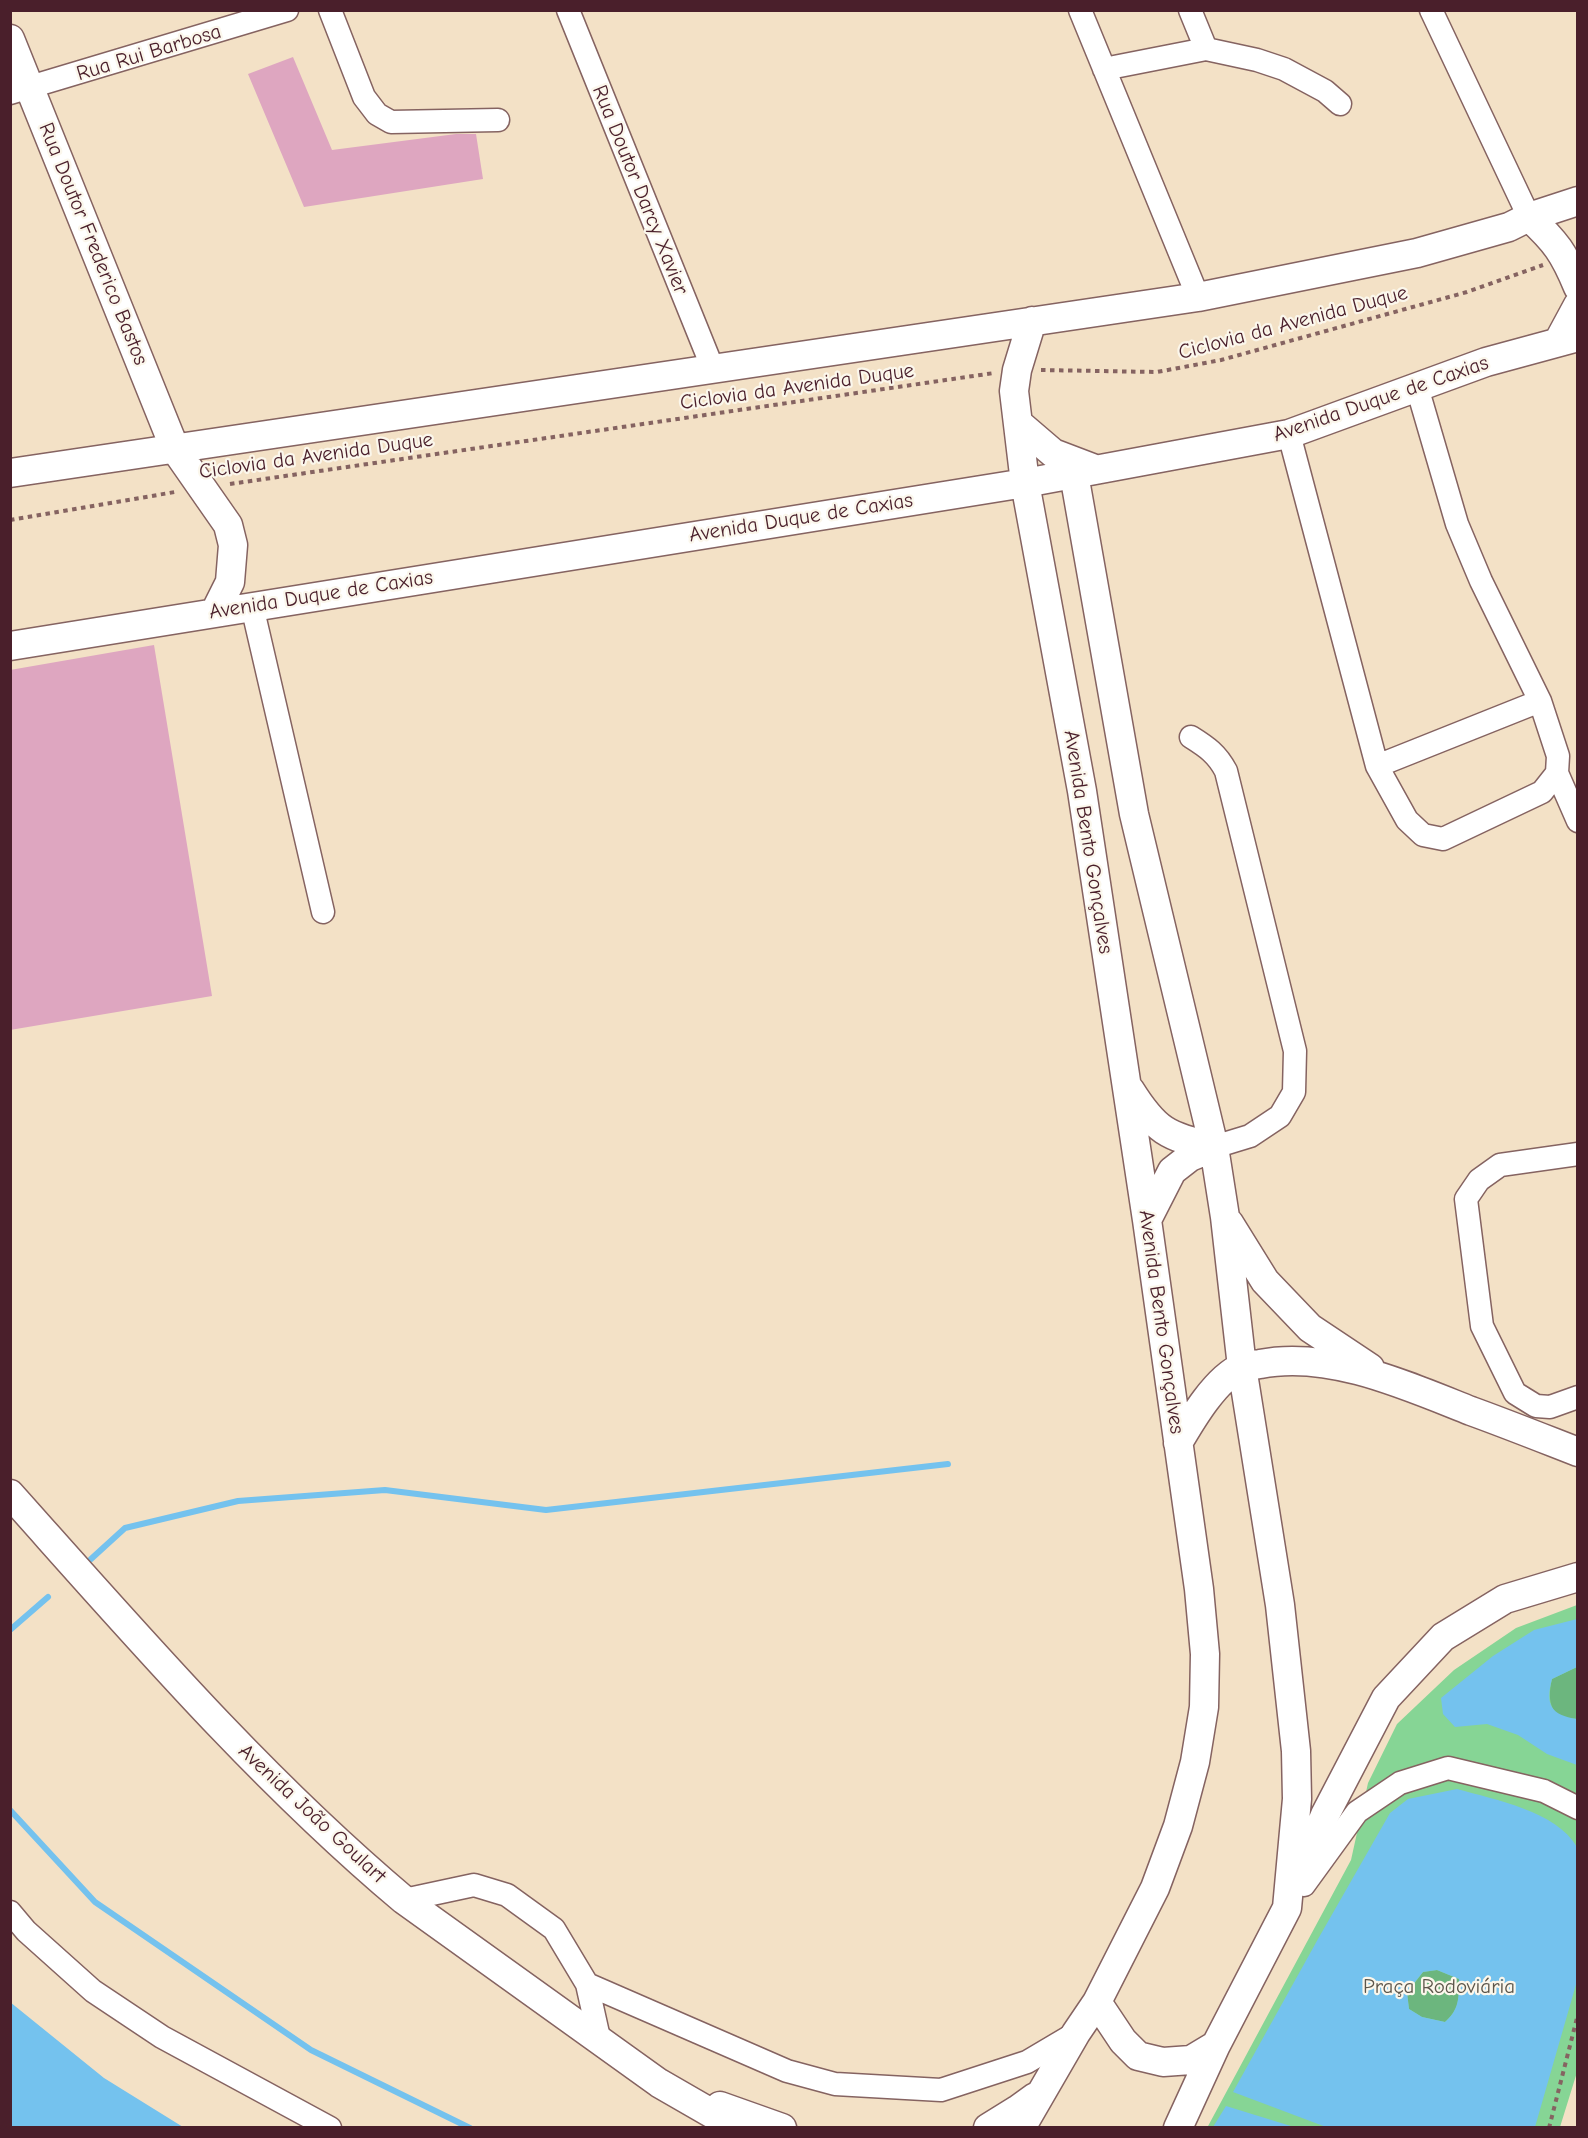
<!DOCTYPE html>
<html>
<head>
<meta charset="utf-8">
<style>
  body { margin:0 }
  #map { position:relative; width:1588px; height:2138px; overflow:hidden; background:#f3e1c6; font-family:"Comic Neue",sans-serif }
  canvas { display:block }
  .frame { position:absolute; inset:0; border:12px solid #4a1f2b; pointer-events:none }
</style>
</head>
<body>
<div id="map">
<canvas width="1588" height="2138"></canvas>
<div class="frame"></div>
</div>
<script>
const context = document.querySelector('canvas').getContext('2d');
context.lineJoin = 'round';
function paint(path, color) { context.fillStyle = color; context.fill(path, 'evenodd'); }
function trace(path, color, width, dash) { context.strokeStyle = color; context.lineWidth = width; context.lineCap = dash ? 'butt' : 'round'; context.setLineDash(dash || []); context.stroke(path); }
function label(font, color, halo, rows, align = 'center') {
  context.font = font + ' "Comic Neue",sans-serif'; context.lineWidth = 4.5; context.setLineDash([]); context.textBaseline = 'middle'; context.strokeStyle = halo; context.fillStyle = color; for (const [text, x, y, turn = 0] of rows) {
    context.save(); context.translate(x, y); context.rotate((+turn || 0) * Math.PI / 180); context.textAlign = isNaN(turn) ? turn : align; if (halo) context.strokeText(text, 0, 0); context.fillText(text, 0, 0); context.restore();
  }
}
paint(new Path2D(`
  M 1577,1605 L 1578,2069 L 1560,2127 L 1207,2128 L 1351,1860 L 1368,1783 L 1397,1724 L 1454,1670 L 1516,1628 Z`), '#86d595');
paint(new Path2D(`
  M 1577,1667 L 1577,1719 C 1573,1718 1566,1719 1562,1717 C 1547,1710 1549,1692 1552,1679 Z
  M 1437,1970 L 1459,1979 C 1459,1999 1460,2008 1445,2022 L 1422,2017 L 1409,2009 L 1407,1993 L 1423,1972 Z`), '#6cb67e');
paint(new Path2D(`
  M 1577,1619 L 1577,1667 L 1552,1679 C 1545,1705 1551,1715 1577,1719 L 1577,1765 L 1547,1754 L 1518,1735 L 1487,1724 L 1455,1727 L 1443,1714 L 1441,1698 L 1493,1656 L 1534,1630 Z
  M 1457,1789 C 1496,1800 1556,1811 1577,1847 L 1577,1981 L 1535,2127 L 1326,2127 L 1233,2092 L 1318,1939 L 1390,1813 L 1408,1799 ZM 1437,1970 L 1459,1979 C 1459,1998 1459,2010 1445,2022 L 1422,2017 L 1409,2009 L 1407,1992 L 1423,1972 Z
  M 10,2002 L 104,2078 L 183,2127 L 11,2127 Z
  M 1226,2106 L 1294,2127 L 1213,2127 Z`), '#74c2ee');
trace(new Path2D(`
  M 91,1559 L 125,1528 L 238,1501 L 385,1490 L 546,1510 L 948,1464
  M 10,1630 L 48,1597
  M 10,1810 L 95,1902 L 311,2050 L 470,2128`), '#74c2ee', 6);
paint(new Path2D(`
  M 293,57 L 332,150 L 456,134 L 476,134 L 483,179 L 304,207 L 248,74 Z
  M 154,645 L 212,996 L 10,1030 L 10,670 Z`), '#dea6c0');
const minor = new Path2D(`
  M 330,10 L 364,97 L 377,114 L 391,122 L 498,120
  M 568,10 L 713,369
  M 1080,10 L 1198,297
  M 1190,10 L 1206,49
  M 1431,10 L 1529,217
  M 1104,69 L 1206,49 L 1257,60 L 1284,69 L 1325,91 L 1340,104
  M 10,93 L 287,10
  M 1289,434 L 1377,766 L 1407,820 L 1423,835 L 1443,839 L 1542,792 L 1557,773 L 1558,756 L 1540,701 L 1481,581 L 1457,524 L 1417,387
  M 252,606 L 323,912
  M 1191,737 C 1207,747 1217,754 1226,771 L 1295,1051 L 1294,1092 L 1280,1116 L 1250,1136 L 1214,1147
  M 1377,766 L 1540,701
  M 1557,773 L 1578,821
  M 1578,1154 L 1500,1165 L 1479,1180 L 1466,1199 L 1482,1326 L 1515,1393 L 1536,1406 L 1550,1407 L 1578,1397
  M 1304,1885 L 1357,1812 L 1400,1783 L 1448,1768 L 1544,1791 L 1578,1808
  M 404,1900 L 474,1885 L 507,1895 L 554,1929 L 587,1984 L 599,2038
  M 10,1912 L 26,1931 L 93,1991 L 162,2037 L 330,2128
  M 587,1984 L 787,2071 L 835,2084 L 941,2090 L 1027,2062 L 1076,2033`);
const major = new Path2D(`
  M 10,39 L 175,449 L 228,525 L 233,545 L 230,582 L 215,612
  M 1529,217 C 1556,242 1564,253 1578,287
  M 1558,342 L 1578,305
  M 1018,423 L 1053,453 L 1095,469
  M 10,473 L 1198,297 L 1417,253 L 1509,227 L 1529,217 L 1578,201
  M 1074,474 L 1134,814 L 1214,1147 L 1225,1217 L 1242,1367 L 1280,1605 L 1296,1751 L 1297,1799 L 1287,1908 L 1216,2045 L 1178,2128
  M 10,646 L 1025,483 L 1289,434 L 1486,362 L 1578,337
  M 1130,1090 C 1155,1130 1167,1137 1214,1147
  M 1147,1220 L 1172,1171 L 1190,1157 L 1214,1147
  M 1229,1223 L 1265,1281 L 1310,1328 L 1370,1368
  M 1178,1443 C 1192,1419 1216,1378 1242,1367 C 1247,1365 1254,1365 1260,1364 C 1329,1350 1408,1386 1471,1411 C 1507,1424 1542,1438 1578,1452
  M 10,1494 C 136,1635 260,1779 404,1900 L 659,2083 L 737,2128
  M 1298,1881 L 1325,1815 L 1386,1698 L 1443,1637 L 1505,1599 L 1578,1577
  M 1097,2002 L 1123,2041 L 1138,2056 L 1163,2062 L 1191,2060 L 1216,2045
  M 720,2106 L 782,2128
  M 988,2128 L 1017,2110 L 1035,2097
  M 1021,2128 L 1076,2033 L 1097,2002 L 1155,1888 L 1178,1826 L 1195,1762 L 1204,1707 L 1205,1654 L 1199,1589 L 1147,1220 L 1082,791 L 1025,483 L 1014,391 L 1017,370 L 1032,321`);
trace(minor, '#856361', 25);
trace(major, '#856361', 31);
trace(new Path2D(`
  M 1041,370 L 1157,372 L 1221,360 L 1467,292 L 1543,265
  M 230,484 L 994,373
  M 10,520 L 175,492
  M 1549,2128 L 1578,2014`), '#856361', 4, [4.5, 4.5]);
trace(minor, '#fff', 22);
trace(major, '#fff', 28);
label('21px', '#4a1f2b', '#fbf7ec', [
  ["Rua Rui Barbosa",149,53,-17],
  ["Rua Doutor Darcy Xavier",640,190,68],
  ["Rua Doutor Frederico Bastos",93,244,68],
  ["Ciclovia da Avenida Duque",1293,323,-15],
  ["Ciclovia da Avenida Duque",797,387,-8],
  ["Avenida Duque de Caxias",1381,399,-19],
  ["Ciclovia da Avenida Duque",316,456,-8],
  ["Avenida Duque de Caxias",801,518,-9],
  ["Avenida Duque de Caxias",321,595,-9],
  ["Avenida Bento Gonçalves",1088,842,81],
  ["Avenida Bento Gonçalves",1161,1322,82],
  ["Avenida João Goulart",312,1814,43]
]);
label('21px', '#5c564b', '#fbf7ec', [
  ["Praça Rodoviária",1439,1987]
]);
</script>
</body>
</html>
